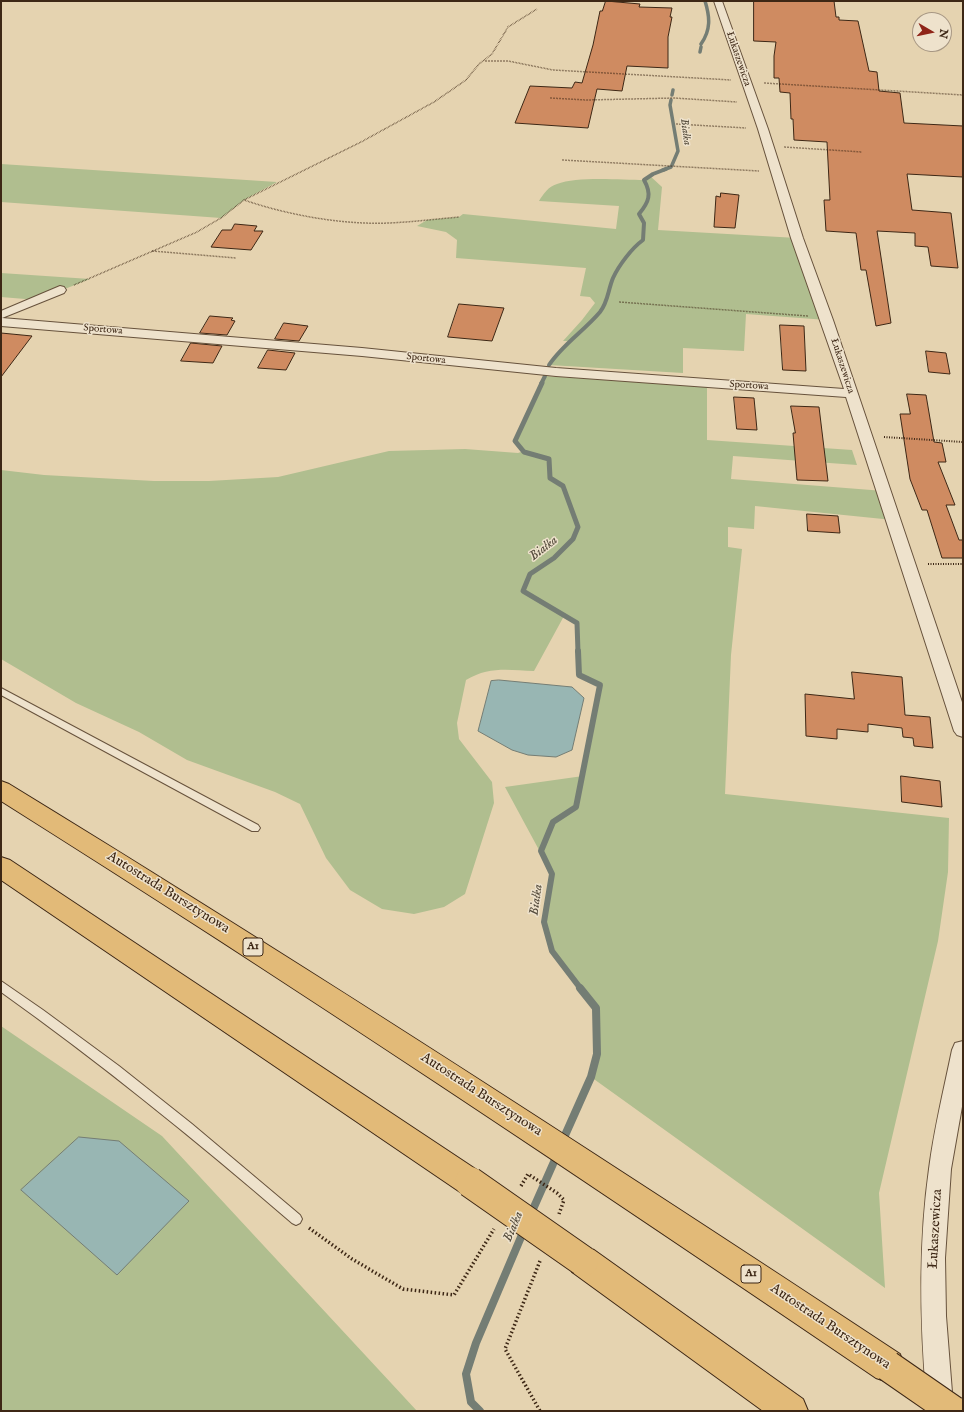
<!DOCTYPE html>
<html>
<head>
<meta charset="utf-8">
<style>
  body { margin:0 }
  #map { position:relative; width:964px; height:1412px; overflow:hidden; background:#e5d3b0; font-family:"IM FELL English",serif }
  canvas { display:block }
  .frame { position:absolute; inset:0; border:2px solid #3d2715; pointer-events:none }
  .north { position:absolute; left:912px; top:12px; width:40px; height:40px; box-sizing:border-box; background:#eee2cc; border:1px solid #a79783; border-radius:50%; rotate:99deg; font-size:11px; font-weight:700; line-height:16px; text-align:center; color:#3d2715 }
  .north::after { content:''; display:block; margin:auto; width:14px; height:18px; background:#8f2418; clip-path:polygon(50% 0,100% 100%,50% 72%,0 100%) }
</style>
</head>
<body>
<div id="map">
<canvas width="964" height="1412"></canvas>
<div class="frame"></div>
<div class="north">N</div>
</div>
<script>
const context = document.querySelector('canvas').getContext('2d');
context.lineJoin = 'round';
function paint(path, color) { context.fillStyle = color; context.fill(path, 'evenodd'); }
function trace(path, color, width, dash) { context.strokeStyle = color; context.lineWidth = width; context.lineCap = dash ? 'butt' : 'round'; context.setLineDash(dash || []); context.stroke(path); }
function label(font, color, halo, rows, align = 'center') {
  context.font = font + ' "IM FELL English",serif'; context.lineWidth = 3; context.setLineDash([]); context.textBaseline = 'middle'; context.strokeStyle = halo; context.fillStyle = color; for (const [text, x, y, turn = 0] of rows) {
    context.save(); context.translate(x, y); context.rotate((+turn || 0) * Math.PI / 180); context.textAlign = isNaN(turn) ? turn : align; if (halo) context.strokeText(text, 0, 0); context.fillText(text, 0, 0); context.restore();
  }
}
paint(new Path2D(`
  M 1,164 L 277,182 L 244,200 L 221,218 L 1,202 Z
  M 649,175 L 662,187 L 658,230 L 797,238 L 827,320 L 746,314 L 744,351 L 683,348 L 683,373 L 549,365 L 558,352 L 568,341 L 563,341 L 582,320 L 595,303 L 590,297 L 580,296 L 586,268 L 456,258 L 457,240 L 446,232 L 417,226 L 427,220 L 459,217 L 463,214 L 616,229 L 619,206 L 539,201 C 544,193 548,187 557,184 C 577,176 621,180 644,180 Z
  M 1,273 L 90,279 L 37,300 L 1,297 Z
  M 545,376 L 707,387 L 707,440 L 852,450 L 857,465 L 733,456 L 731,479 L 884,491 L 893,520 L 755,506 L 754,529 L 728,527 L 728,547 L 742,549 L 731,655 L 725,794 L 949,818 L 948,872 L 938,941 L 879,1193 L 885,1288 L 591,1077 L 597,1054 L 596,1008 L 552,951 L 544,922 L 552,874 L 505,787 L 583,776 L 600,685 L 579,675 C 577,657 579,640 577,623 L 564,616 L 534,671 C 509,670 489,666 466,680 L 457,723 L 459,739 L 492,782 L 494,803 L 465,894 L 444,907 L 414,914 L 382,909 L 350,890 L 326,858 L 300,804 L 275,792 L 187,760 L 139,732 L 76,703 L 1,659 L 1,470 L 44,475 L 154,481 L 209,481 L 278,477 L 389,451 L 465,449 L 518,453 L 524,451 L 515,441 Z
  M 1,1026 L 162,1136 L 417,1411 L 1,1411 Z`), '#b0be8f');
const water = new Path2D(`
  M 499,680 L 572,687 L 584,698 L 572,750 L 556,757 L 528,755 L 512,750 L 478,731 L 491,681 Z
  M 79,1137 L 119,1141 L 189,1201 L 117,1275 L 21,1190 Z`);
paint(water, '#98b6b3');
trace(water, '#747d74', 1);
trace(new Path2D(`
  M 701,44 C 711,30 710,17 705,1
  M 700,52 L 701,47
  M 672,95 L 673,90
  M 671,100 L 670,105 L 678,151 L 672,165
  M 663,170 L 671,167`), '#747d74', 3.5);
trace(new Path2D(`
  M 549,365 C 563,344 584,331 600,312 C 608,302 608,290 613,278 C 619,265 632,248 643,240 L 644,223 L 639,214 C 649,202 652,194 644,180 L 653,174 L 666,169
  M 541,384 L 545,376`), '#747d74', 4);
trace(new Path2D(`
  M 542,383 L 515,441 L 524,452 L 549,459 L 550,478 L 563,486 L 578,527 L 573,539 L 554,558 L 530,574 L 523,591 L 577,623 L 578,652`), '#747d74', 5);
trace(new Path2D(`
  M 578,651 L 579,675 L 600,685 L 576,807 L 553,822 L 541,851 L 552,874 L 544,922 L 552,951 L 581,989`), '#747d74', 6);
trace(new Path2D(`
  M 562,1142 L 591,1077 L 597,1054 L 596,1008 L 580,988
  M 530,1216 L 557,1155
  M 480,1411 L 471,1402 L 466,1374 L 476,1343 L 524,1230`), '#747d74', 8);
const building = new Path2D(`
  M 606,1 L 640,4 L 639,7 L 672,8 L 670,17 L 672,17 L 668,37 L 668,68 L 627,66 L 622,91 L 597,89 L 588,128 L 515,123 L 530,86 L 572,88 L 575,82 L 582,83 L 593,45 L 600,11 L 602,11 Z
  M 754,1 L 834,1 L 836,17 L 839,17 L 839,20 L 858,21 L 869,71 L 877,72 L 879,91 L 900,93 L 904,123 L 963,126 L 963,177 L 907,174 L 912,210 L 951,213 L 958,268 L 931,266 L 928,247 L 915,246 L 915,233 L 877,231 L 891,323 L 876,326 L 866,270 L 861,270 L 856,233 L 826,231 L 824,200 L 830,200 L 827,142 L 794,140 L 793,119 L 791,119 L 790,93 L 780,92 L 779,78 L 774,78 L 774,56 L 776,42 L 754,41 Z
  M 721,193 L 739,195 L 735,228 L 714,227 L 716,196 L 720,197 Z
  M 235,224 L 257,226 L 254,231 L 263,231 L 251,250 L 211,247 L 222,230 L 231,230 Z
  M 459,304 L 504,308 L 492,341 L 448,337 Z
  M 210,316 L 233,318 L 231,320 L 235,321 L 227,335 L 200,333 Z
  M 284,323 L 308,326 L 299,341 L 275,339 Z
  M 780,325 L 804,326 L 806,371 L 783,370 Z
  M 1,333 L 32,336 L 1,377 Z
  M 191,343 L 222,346 L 213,363 L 181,361 Z
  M 268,350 L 295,353 L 286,370 L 258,368 Z
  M 926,351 L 946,353 L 950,374 L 929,372 Z
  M 907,394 L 926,395 L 934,442 L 942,443 L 946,462 L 938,462 L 955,505 L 946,505 L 959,540 L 963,540 L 963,558 L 942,558 L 927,510 L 922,510 L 910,479 L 900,414 L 910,414 Z
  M 734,397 L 754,398 L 757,430 L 737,429 Z
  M 791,406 L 819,407 L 828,481 L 797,480 L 793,433 L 795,433 Z
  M 807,514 L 838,516 L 840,533 L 808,531 Z
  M 852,672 L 902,677 L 905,715 L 930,717 L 933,748 L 914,746 L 913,738 L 903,737 L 902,728 L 868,724 L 868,732 L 837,729 L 837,739 L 806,736 L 805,694 L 854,699 Z
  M 901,776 L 940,781 L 942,807 L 902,802 Z`);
paint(building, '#cf8b61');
trace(building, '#3d2715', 1);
const lane = new Path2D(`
  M 1,688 L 258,825 L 260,828 L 258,831 L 252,831 L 1,695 Z
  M 1,981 L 43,1010 L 119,1066 L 192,1124 L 300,1215 L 302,1219 L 300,1223 L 296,1225 L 292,1223 C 198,1142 102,1064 1,992 Z`);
const street = new Path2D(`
  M 714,1 L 722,1 L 768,129 L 803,238 L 833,320 L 963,705 L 963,737 L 957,735 L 954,731 L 846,397 L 556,376 L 362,356 L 1,326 L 1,311 L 60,286 L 64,287 L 66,290 L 64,293 L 2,318 L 362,348 L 556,368 L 844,389 L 791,238 L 758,129 Z
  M 963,1041 L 963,1101 L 951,1169 L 945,1258 L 946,1316 L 953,1405 L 950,1411 L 930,1411 L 927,1405 C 920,1326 918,1247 929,1169 C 934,1129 944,1089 952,1050 L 955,1043 Z`);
const highway = new Path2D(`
  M 1,781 L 9,784 C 310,968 606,1160 900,1354 L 904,1366 L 900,1378 L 888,1382 L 876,1378 C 587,1182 297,987 1,801 Z
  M 1,857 L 10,860 L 480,1172 L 485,1182 L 480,1192 L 470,1196 L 460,1192 L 1,880 Z
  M 583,1246 L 594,1250 L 803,1399 L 808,1411 L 763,1411 L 572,1272 L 568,1261 L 572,1250 Z`);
trace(lane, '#67523c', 2);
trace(street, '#67523c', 2);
trace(highway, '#3d2715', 2);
trace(new Path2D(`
  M 485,61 L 508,61 L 553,70 L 731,80
  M 764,83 L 963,95
  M 550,98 L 586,100 L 674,98 L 737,102
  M 676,124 L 746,128
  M 784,147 L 862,152
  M 562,160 L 759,171
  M 244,200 C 288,215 342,225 389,223 C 412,222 436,219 459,217
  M 152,251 L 236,258
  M 74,285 L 197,232 L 221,218 L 244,200 L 361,142 L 434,102 L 466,80 L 479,64 L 492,54 L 508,27 L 537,9
  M 619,302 L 808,316`), '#3d2715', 1.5, [0.5, 1]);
trace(new Path2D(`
  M 884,437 L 963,442
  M 928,564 L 963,564`), '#3d2715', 2, [1, 1.5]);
trace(new Path2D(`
  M 521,1186 L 528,1174 L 557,1193 L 564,1200 L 559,1214
  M 309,1228 L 352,1259 L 403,1289 L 454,1295 L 494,1229
  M 540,1261 L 505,1349 L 540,1411`), '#3d2715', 3.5, [1.5, 2.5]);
paint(lane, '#eee2cc');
paint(street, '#eee2cc');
paint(highway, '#e2ba78');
const highwayBridge = new Path2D(`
  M 470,1182 L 583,1261
  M 888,1366 L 953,1411`);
trace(highwayBridge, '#3d2715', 32, []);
trace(highwayBridge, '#e2ba78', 30);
label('10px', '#3d2715', '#eee2cc', [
  ["Łukaszewicza",738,59,71],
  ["Sportowa",103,330,5],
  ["Sportowa",426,359,6],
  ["Łukaszewicza",842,366,72],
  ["Sportowa",749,386,4]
]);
label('italic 11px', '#544b3c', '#eee2cc', [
  ["Białka",685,132,82]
]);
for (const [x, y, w] of [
  [253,947,20],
  [751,1274,20]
]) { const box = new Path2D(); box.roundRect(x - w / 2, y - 9, w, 18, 3); context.fillStyle = '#eee2cc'; context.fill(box); trace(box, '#3d2715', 1); }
label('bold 11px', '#3d2715', null, [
  ["A1",253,947],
  ["A1",751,1274]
]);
label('italic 13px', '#544b3c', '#eee2cc', [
  ["Białka",544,549,-38],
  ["Białka",537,900,-82],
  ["Białka",514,1227,-67]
]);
label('14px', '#3d2715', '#eee2cc', [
  ["Autostrada Bursztynowa",168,893,32],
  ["Autostrada Bursztynowa",481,1095,33],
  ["Łukaszewicza",936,1229,-87],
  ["Autostrada Bursztynowa",830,1327,34]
]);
</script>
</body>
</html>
